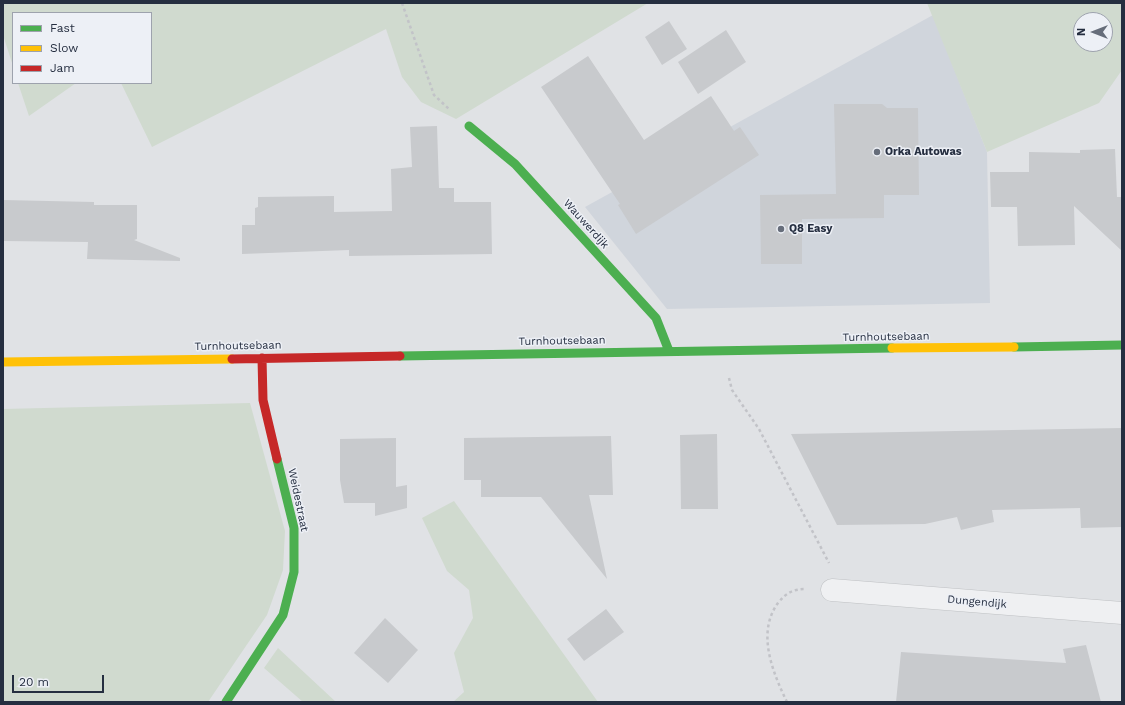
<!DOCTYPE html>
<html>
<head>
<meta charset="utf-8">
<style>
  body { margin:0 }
  #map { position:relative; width:1125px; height:705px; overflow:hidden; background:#e0e2e5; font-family:"Work Sans",sans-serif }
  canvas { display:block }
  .frame { position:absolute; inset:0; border:4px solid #252e40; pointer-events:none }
  .legend { position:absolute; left:12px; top:12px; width:140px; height:72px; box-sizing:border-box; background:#edf0f6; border:1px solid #9da2ad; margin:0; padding:5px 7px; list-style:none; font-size:12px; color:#252e40 }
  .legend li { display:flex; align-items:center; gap:8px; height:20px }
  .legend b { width:20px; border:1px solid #9da2ad }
  .north { position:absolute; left:1073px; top:12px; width:40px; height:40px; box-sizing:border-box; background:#edf0f6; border:1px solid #9da2ad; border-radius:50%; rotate:270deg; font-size:11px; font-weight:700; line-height:16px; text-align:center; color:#252e40 }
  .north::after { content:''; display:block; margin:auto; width:14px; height:18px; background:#666d7a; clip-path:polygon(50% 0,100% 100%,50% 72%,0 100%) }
  .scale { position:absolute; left:12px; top:675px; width:92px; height:18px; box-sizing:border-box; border:2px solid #252e40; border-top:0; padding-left:5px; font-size:12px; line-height:14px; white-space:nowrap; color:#252e40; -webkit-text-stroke:3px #edf0f6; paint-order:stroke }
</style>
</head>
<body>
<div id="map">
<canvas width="1125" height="705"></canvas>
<div class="frame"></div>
<ul class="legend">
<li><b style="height:5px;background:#4caf50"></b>Fast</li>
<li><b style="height:5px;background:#ffc107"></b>Slow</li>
<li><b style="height:5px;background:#c62828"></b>Jam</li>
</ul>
<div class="north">N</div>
<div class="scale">20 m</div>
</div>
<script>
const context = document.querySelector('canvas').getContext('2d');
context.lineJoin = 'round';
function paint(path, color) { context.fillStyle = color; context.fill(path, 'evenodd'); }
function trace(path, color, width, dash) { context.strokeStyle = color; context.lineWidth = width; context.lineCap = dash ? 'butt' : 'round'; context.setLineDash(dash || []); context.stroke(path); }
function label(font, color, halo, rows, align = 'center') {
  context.font = font + ' "Work Sans",sans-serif'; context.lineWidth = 3; context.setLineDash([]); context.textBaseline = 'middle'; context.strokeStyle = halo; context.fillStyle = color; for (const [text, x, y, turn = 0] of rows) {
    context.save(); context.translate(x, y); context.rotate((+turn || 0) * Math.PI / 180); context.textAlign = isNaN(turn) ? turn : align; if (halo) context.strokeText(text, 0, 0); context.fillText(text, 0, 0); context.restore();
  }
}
paint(new Path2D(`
  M 933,15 L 987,152 L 990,303 L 667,309 L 585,207 Z`), '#d0d5dc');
paint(new Path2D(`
  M 3,3 L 648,3 L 456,119 L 421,102 L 402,77 L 386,29 L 152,147 L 121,83 L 151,83 L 151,13 L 13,13 L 13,66 L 3,35 Z
  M 927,3 L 1122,3 L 1122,70 L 1099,103 L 987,152 ZM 1081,20 L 1105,20 L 1105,44 L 1081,44 Z
  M 18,83 L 76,83 L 29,116 Z
  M 250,403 L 285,531 L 283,570 L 267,615 L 208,702 L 3,702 L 3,409 Z
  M 454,501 L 598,702 L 453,702 L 464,692 L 454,653 L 473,618 L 469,590 L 447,571 L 422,518 Z
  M 278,648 L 336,702 L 303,702 L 264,668 Z`), '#d0dacf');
paint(new Path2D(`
  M 669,21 L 687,49 L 662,65 L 645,37 Z
  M 726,30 L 746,62 L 698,94 L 678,62 Z
  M 588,56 L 644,140 L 711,96 L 734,131 L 740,127 L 759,155 L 636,234 L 618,205 L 620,204 L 541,87 Z
  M 834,104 L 882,104 L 887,108 L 918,108 L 919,195 L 884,195 L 884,218 L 802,219 L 802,264 L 761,264 L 760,195 L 836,194 Z
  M 437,126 L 439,188 L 454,188 L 454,202 L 491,202 L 492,254 L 349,256 L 349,250 L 242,254 L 242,225 L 255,225 L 255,208 L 258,207 L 258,197 L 334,196 L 334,212 L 392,211 L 391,169 L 412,167 L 410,127 Z
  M 1115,149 L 1117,197 L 1122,197 L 1122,251 L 1074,206 L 1075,245 L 1018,246 L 1017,207 L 991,207 L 990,172 L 1029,172 L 1029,152 L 1080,153 L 1080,150 Z
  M 3,200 L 94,202 L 94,205 L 137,205 L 137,239 L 134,240 L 180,258 L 180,261 L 87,259 L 88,242 L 3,241 Z
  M 1122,428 L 1122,527 L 1081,528 L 1080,508 L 992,510 L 994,522 L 961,530 L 957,517 L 925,524 L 837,525 L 791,434 Z
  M 717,434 L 718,509 L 681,509 L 680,435 Z
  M 611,436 L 613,495 L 589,495 L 607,579 L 541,497 L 481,497 L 481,480 L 464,480 L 464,438 Z
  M 396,438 L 396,487 L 407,485 L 407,508 L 375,516 L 375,503 L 344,503 L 340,480 L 340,439 Z
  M 606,609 L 624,632 L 584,661 L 567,639 Z
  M 385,618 L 418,650 L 388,683 L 354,653 Z
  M 1086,645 L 1101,702 L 896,702 L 901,652 L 1066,663 L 1063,649 Z`), '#c8cacd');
const street = new Path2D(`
  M 832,590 L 1122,613`);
trace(street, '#bec0c3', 23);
trace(new Path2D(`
  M 402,3 L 434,95 L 449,109
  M 729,378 L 732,390 L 759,429 L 829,563
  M 787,702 C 773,673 756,633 778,603 C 786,593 793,589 806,589`), '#c2c3c8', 2.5, [3, 3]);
trace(street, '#eff0f2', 22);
trace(new Path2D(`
  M 469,126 L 515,164 L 656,318 L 669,351
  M 1014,347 L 1122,345
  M 400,356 L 892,348
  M 226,702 L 283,615 L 294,572 L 294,528 L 277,459`), '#4caf50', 9);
trace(new Path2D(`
  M 892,348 L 1014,347
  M 3,362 L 232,359`), '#ffc107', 9);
trace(new Path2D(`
  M 262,358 L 263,400 L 277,459
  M 232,359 L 400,356`), '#c62828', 9);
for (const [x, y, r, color] of [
  [877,152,4,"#666d7a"],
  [781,229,4,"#666d7a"]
]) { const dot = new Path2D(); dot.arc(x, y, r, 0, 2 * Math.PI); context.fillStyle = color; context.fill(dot); trace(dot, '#edf0f6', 1.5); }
label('bold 11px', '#252e40', '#edf0f6', [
  ["Orka Autowas",885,152],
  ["Q8 Easy",789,229]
], 'left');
label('11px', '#252e40', '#edf0f6', [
  ["Wauwerdijk",586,224,48],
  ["Turnhoutsebaan",886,337,-1],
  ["Turnhoutsebaan",562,341,-1],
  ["Turnhoutsebaan",238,346,-1],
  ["Weidestraat",298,500,78],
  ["Dungendijk",977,602,5]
]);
</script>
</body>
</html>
